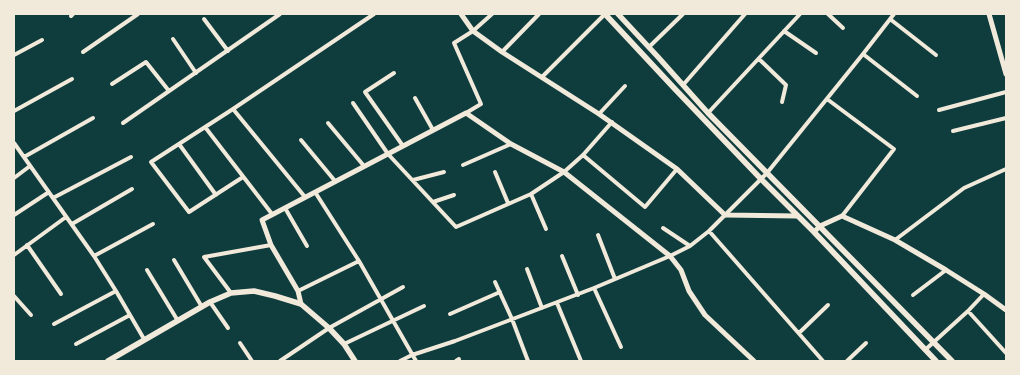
<!DOCTYPE html>
<html>
<head>
<meta charset="utf-8">
<style>
  body { margin:0 }
  #map { position:relative; width:1020px; height:375px; overflow:hidden; background:#0f3d3e; font-family:"Open Sans",sans-serif }
  canvas { display:block }
  .frame { position:absolute; inset:0; border:15px solid #f1e9da; pointer-events:none }
</style>
</head>
<body>
<div id="map">
<canvas width="1020" height="375"></canvas>
<div class="frame"></div>
</div>
<script>
const context = document.querySelector('canvas').getContext('2d');
context.lineJoin = 'round';
function trace(path, color, width, dash) { context.strokeStyle = color; context.lineWidth = width; context.lineCap = dash ? 'butt' : 'round'; context.setLineDash(dash || []); context.stroke(path); }
trace(new Path2D(`
  M 828,14 L 843,28
  M 71,16 L 73,14
  M 204,19 L 228,51
  M 890,19 L 936,55
  M 784,31 L 816,53
  M 173,39 L 196,73
  M 649,47 L 683,14
  M 83,52 L 138,14
  M 502,52 L 539,14
  M 863,54 L 917,96
  M 14,55 L 42,40
  M 759,59 L 786,85 L 782,102
  M 394,73 L 365,92 L 403,146
  M 542,77 L 605,14
  M 112,84 L 146,62 L 169,91
  M 683,85 L 745,14
  M 415,98 L 433,130
  M 827,99 L 894,149 L 842,216
  M 353,103 L 388,154 L 456,227 L 531,194 L 564,172 L 583,155 L 612,122
  M 233,109 L 305,197
  M 939,110 L 1006,92
  M 14,111 L 72,79
  M 466,113 L 481,104 L 454,43 L 473,31 L 492,14
  M 708,113 L 800,14
  M 599,114 L 625,86
  M 123,123 L 280,14
  M 328,123 L 364,166
  M 205,127 L 272,214
  M 953,131 L 1006,118
  M 301,140 L 335,181
  M 14,143 L 94,256 L 116,291 L 144,339
  M 179,144 L 216,195
  M 583,155 L 645,207 L 677,169
  M 24,157 L 93,118
  M 463,165 L 511,144
  M 495,172 L 508,203
  M 243,177 L 189,212 L 151,162 L 233,109 L 374,14
  M 14,178 L 30,166
  M 413,180 L 444,172
  M 315,192 L 359,261 L 416,361
  M 531,194 L 546,229
  M 53,198 L 131,157
  M 433,202 L 454,195
  M 285,208 L 307,246
  M 14,215 L 49,192
  M 72,224 L 132,189
  M 663,228 L 690,246
  M 709,231 L 823,361
  M 598,235 L 615,279
  M 895,240 L 964,188 L 1006,169
  M 27,245 L 61,294
  M 14,255 L 66,217
  M 94,256 L 153,224
  M 562,256 L 578,295
  M 174,260 L 202,307
  M 527,269 L 542,308
  M 147,270 L 178,321
  M 495,282 L 512,319 L 528,361
  M 594,288 L 621,347
  M 298,291 L 359,261
  M 231,293 L 204,257 L 271,245
  M 913,295 L 946,270
  M 14,296 L 31,315
  M 210,302 L 228,328
  M 557,303 L 581,361
  M 968,311 L 1006,353
  M 450,314 L 500,292
  M 54,324 L 116,291
  M 799,333 L 828,305
  M 240,343 L 252,361
  M 76,344 L 130,315
  M 344,344 L 424,306
  M 925,350 L 968,311 L 984,294
  M 280,361 L 329,328 L 403,287
  M 400,361 L 412,355 L 455,341 L 594,288 L 670,256 L 690,246 L 709,231 L 767,173 L 863,54 L 894,14
  M 456,361 L 459,359
  M 847,361 L 866,343`), '#f1e9da', 4);
trace(new Path2D(`
  M 461,14 L 473,31 L 502,52 L 599,114 L 677,169 L 725,215 L 797,216
  M 989,14 L 1006,74
  M 814,232 L 820,226 L 842,216 L 895,240 L 946,270 L 984,294 L 1006,310
  M 301,304 L 298,291 L 271,245 L 262,220 L 466,113 L 511,144 L 564,172 L 670,256 L 681,270 L 689,291 L 705,315 L 754,361`), '#f1e9da', 5);
trace(new Path2D(`
  M 605,14 L 674,88 L 761,179 L 814,232 L 936,361
  M 618,14 L 658,57 L 708,113 L 952,361
  M 108,361 L 210,302 L 231,293 L 254,291 L 275,296 L 301,304 L 329,328 L 344,344 L 355,361`), '#f1e9da', 5.5);
</script>
</body>
</html>
